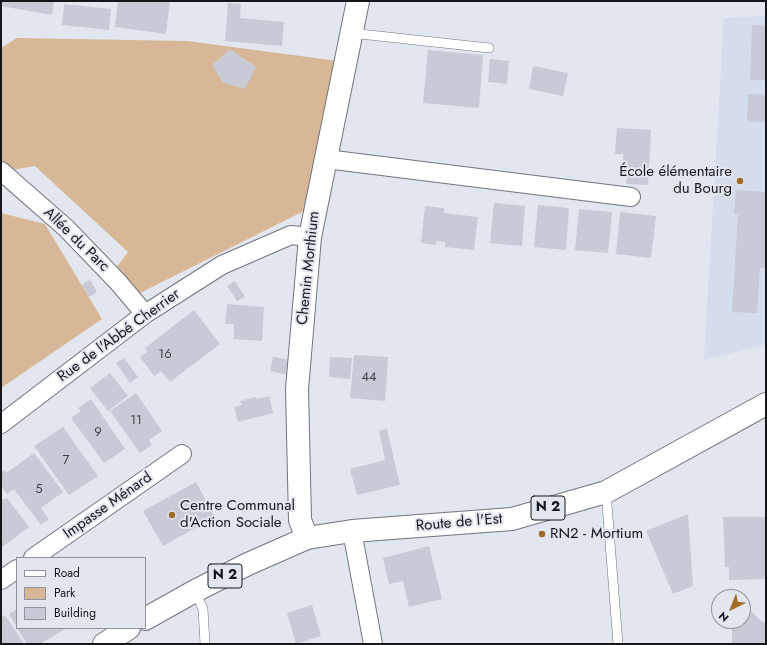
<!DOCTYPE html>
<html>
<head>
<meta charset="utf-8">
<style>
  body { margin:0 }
  #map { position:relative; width:767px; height:645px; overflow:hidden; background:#e2e6ef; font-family:Jost,sans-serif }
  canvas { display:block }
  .frame { position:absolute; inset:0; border:2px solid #15161a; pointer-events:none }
  .legend { position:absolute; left:16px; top:557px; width:130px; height:72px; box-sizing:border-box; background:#e2e6ef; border:1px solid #90939a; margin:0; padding:5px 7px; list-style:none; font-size:12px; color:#15161a }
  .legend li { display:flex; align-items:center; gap:8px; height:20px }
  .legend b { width:20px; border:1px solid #90939a }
  .north { position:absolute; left:711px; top:589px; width:40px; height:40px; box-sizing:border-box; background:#e2e6ef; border:1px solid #90939a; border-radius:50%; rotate:223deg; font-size:11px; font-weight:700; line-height:16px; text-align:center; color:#15161a }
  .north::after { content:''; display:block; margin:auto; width:14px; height:18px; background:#a16b25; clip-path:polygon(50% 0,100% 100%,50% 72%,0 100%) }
</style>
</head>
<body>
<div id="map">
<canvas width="767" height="645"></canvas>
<div class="frame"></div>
<ul class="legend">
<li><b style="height:5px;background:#fff"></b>Road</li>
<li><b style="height:11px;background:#d7b796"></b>Park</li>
<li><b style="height:11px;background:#c8cbd5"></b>Building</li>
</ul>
<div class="north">N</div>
</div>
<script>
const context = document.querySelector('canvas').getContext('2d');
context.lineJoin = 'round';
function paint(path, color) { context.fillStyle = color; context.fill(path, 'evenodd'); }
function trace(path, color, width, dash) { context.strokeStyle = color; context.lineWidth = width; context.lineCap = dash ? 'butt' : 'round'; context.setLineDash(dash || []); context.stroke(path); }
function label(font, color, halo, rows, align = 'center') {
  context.font = font + ' Jost,sans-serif'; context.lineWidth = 4; context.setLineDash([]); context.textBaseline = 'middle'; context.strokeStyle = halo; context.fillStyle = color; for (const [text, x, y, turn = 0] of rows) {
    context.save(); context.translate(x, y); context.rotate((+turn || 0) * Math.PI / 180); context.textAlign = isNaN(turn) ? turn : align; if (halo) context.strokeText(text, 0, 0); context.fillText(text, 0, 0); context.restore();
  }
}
paint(new Path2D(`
  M 766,16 L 766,344 L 704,360 L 724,18 Z`), '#d5dcec');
paint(new Path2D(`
  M 17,38 L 187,41 L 338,61 L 306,210 L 140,293 L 116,268 L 128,252 L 35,166 L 12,170 L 1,159 L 1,48 Z
  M 1,213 L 45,224 L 102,319 L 1,388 Z`), '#d7b796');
paint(new Path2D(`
  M 1,1 L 54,1 L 52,15 L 1,6 Z
  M 118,1 L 170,1 L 166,34 L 115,27 Z
  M 228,3 L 241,4 L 240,18 L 284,22 L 282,46 L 225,41 Z
  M 64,4 L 111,9 L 109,30 L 62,25 Z
  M 752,25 L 766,26 L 766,80 L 750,80 Z
  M 230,49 L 256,67 L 245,89 L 223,83 L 212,65 Z
  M 428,50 L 483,55 L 479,108 L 423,103 Z
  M 490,59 L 509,61 L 507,84 L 488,82 Z
  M 533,66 L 568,73 L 563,96 L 529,89 Z
  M 748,94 L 766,95 L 766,122 L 747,121 Z
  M 617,128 L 651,130 L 648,185 L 626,184 L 628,161 L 623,161 L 623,154 L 615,154 Z
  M 736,190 L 766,192 L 766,268 L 760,268 L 757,313 L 732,312 L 738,215 L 734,214 Z
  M 494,203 L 525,206 L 522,246 L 490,243 Z
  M 538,205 L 569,208 L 566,250 L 534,247 Z
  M 425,206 L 444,208 L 444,213 L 478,217 L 474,250 L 445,247 L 445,242 L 436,241 L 436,245 L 421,243 Z
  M 579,209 L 612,212 L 608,253 L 575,250 Z
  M 620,212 L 656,216 L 651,258 L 616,254 Z
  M 90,280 L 97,292 L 89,297 L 81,285 Z
  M 235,281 L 245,297 L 237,301 L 227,286 Z
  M 227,304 L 264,307 L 262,341 L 234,339 L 234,324 L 225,324 Z
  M 194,310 L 220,344 L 170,382 L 161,371 L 154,376 L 140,357 L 147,352 L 145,348 Z
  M 354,355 L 388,357 L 385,401 L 350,398 Z
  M 273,357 L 291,360 L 288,375 L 270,371 Z
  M 330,357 L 352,358 L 350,379 L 329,377 Z
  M 124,358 L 138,377 L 130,383 L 116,363 Z
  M 110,373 L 128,396 L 108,411 L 90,388 Z
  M 136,393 L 162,431 L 149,440 L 152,445 L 140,453 L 110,411 Z
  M 269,396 L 273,413 L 238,422 L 234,407 L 242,405 L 240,401 L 256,397 L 257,399 Z
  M 91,399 L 125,449 L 104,463 L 71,418 L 81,411 L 78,408 Z
  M 63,427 L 98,476 L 69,495 L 34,446 Z
  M 387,429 L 400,485 L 357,495 L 350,469 L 385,460 L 379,431 Z
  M 34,453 L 63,492 L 41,508 L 49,519 L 41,525 L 14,489 L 7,494 L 1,486 L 1,473 L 4,470 L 6,473 Z
  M 196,482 L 215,517 L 163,546 L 143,511 Z
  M 1,497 L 3,500 L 7,498 L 29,527 L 1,548 Z
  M 688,514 L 693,586 L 673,594 L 646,531 Z
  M 723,517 L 766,517 L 766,579 L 729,580 L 729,567 L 725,567 Z
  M 429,546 L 442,599 L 409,607 L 403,581 L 389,584 L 383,558 Z
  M 312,605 L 321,636 L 296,644 L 287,613 Z
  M 745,605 L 762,622 L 766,622 L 766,644 L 732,644 L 732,621 L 743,621 L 743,607 Z
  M 17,609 L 17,627 L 9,614 Z
  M 5,615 L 24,644 L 1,644 L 1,617 Z
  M 17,628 L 67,628 L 40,644 L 27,644 Z`), '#c8cbd5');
const service = new Path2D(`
  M 351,33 L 489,48
  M 606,492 L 618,644
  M 195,591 L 203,609 L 205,644`);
const minor = new Path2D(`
  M 326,159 L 631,197
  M 1,171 L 66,228 L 118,282 L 145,314
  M 1,424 L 145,314 L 222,265 L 291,235 L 310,237
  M 352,531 L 373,644
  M 33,558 L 182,454
  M 1,580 L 17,569`);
const tertiary = new Path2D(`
  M 307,538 L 300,520 L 297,389 L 310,237 L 358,1`);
const primary = new Path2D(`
  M 145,619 L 195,591 L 248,564 L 307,538 L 352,531 L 512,519 L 606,492 L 766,404
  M 104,644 L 129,628`);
trace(service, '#72757e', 10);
trace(minor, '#72757e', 20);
trace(tertiary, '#72757e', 24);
trace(primary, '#72757e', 24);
trace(service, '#fff', 9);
trace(minor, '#fff', 18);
trace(tertiary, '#fff', 22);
trace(primary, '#fff', 22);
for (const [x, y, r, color] of [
  [740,181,4,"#a16b25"],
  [172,515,4,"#a16b25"],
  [542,534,4,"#a16b25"]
]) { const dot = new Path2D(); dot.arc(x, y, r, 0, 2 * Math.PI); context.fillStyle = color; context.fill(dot); trace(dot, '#e2e6ef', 1.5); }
label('13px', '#424349', null, [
  ["16",165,355],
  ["44",369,378],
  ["11",136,421],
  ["9",98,433],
  ["7",66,461],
  ["5",39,490]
]);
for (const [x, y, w] of [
  [548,508,34],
  [225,576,34]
]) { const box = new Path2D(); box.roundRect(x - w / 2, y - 12, w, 24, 3); context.fillStyle = '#e2e6ef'; context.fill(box); trace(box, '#15161a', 1); }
label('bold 14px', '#15161a', null, [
  ["N 2",548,508],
  ["N 2",225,576]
]);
label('15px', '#15161a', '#e2e6ef', [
  ["École élémentaire",732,172,"right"],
  ["du Bourg",732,189,"right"],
  ["Centre Communal",180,506],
  ["d'Action Sociale",180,523],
  ["RN2 - Mortium",550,534]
], 'left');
label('15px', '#15161a', '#e2e6ef', [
  ["Allée du Parc",76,240,44],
  ["Chemin Morthium",309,268,-84],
  ["Rue de l'Abbé Cherrier",119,336,-36],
  ["Impasse Ménard",108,506,-35],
  ["Route de l'Est",459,523,-5]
]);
</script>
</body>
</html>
